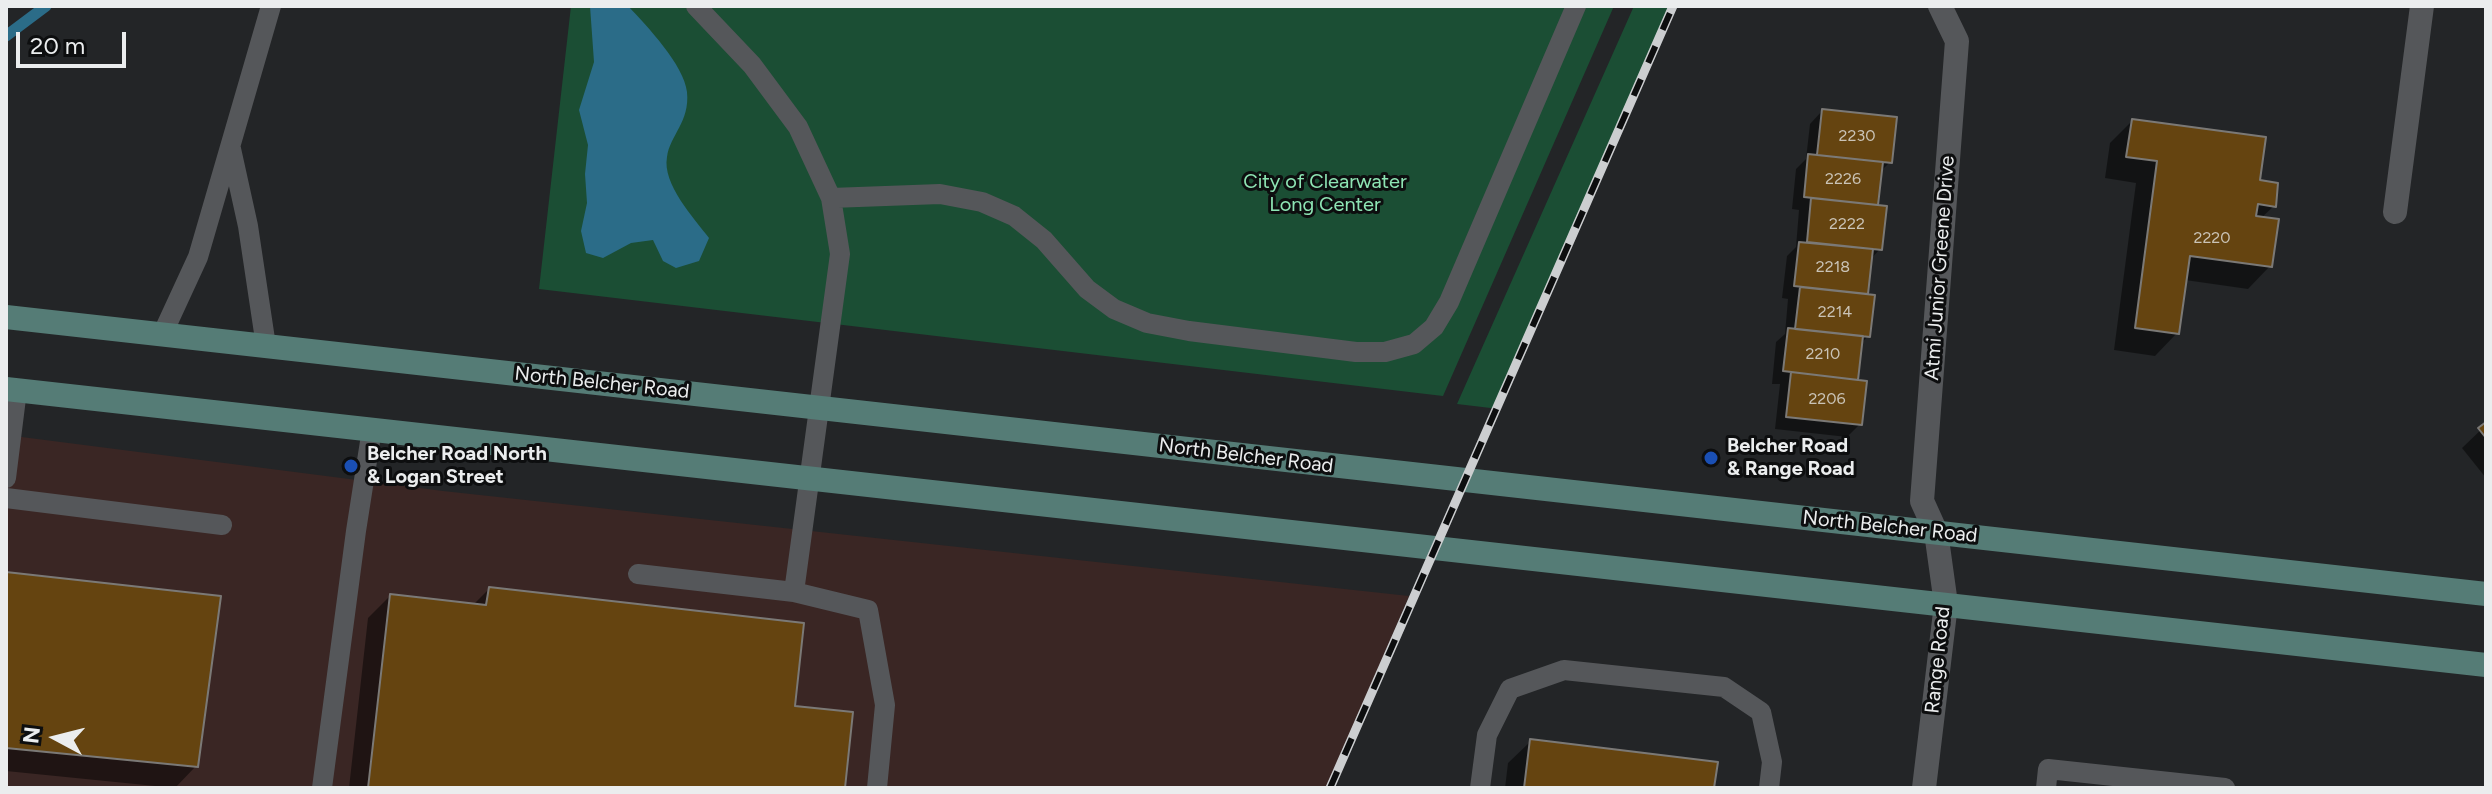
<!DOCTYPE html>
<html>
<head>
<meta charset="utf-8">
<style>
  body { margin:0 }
  #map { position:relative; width:2492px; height:794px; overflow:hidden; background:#232527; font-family:Figtree,sans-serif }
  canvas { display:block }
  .frame { position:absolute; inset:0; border:8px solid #ebedee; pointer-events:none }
  .north { position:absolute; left:16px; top:698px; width:80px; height:80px; -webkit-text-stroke:6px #0d0e0f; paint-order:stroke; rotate:277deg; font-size:22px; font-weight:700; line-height:32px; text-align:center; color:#ebedee }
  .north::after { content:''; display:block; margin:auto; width:28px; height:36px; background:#ebedee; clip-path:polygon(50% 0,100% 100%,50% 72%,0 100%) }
  .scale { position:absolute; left:16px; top:32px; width:110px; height:36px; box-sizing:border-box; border:4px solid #ebedee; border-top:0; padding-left:10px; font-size:24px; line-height:28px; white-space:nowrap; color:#ebedee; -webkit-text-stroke:6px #0d0e0f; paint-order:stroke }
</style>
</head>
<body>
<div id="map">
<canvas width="2492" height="794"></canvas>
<div class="frame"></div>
<div class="north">N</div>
<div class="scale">20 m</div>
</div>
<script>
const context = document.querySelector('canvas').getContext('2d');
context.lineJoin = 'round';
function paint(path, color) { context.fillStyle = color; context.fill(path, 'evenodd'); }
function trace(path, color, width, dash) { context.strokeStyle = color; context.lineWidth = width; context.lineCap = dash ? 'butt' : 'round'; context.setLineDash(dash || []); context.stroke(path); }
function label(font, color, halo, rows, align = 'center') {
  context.font = font + ' Figtree,sans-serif'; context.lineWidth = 6; context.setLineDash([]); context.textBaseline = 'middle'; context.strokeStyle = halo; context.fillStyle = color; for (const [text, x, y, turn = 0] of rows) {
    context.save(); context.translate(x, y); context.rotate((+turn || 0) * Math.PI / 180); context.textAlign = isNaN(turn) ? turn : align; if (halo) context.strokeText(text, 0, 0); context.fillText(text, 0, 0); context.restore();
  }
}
paint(new Path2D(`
  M 6,435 L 443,491 L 1409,596 L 1327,788 L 6,788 Z`), '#3a2624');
paint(new Path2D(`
  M 571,6 L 1614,6 L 1443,396 L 539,289 Z
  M 1634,6 L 1670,6 L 1499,409 L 1457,404 Z`), '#1b4e34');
paint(new Path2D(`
  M 590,6 L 628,6 C 647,26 684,65 687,92 C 690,122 670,135 667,157 C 662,184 694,218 709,238 L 699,261 L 676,268 L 663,261 L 653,240 L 631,243 L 603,258 L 586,253 L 581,231 L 587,203 L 585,174 L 588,145 L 579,110 L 594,62 Z`), '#2b6c88');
paint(new Path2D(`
  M 1822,111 L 1890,162 L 1880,172 L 1876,207 L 1880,249 L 1870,260 L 1866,296 L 1868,336 L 1860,345 L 1856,381 L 1860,424 L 1847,437 L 1775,429 L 1780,384 L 1772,384 L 1776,342 L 1785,334 L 1788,299 L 1782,298 L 1787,256 L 1796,247 L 1799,210 L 1792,209 L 1796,169 L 1806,159 L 1810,124 Z
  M 2132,121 L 2258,182 L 2274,206 L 2260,219 L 2270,266 L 2248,289 L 2185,280 L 2177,333 L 2155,356 L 2114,350 L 2136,183 L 2105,178 L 2110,143 Z
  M 2486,425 L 2486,478 L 2462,448 Z
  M 6,574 L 196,766 L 175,788 L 6,771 Z
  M 489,589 L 793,707 L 843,788 L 349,788 L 368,618 L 390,596 L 473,605 Z
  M 1531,741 L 1712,788 L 1505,788 L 1508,763 Z`), '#0007');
trace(new Path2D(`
  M 6,36 L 46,6`), '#2b6c88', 11);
const building = new Path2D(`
  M 1822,109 L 1897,117 L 1892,163 L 1817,155 Z
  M 2132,119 L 2266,137 L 2260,180 L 2278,183 L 2276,207 L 2258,204 L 2256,216 L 2279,219 L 2272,267 L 2190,256 L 2179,334 L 2135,328 L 2157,161 L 2126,157 Z
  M 1808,154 L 1883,162 L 1878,205 L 1804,197 Z
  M 1811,198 L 1887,206 L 1882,250 L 1807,242 Z
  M 1799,242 L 1873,249 L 1868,294 L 1794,286 Z
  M 1800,287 L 1875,295 L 1870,337 L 1795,329 Z
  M 1788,328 L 1863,336 L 1858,380 L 1783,371 Z
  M 1791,372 L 1867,381 L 1862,425 L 1786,417 Z
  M 2486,422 L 2486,438 L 2478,428 Z
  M 6,572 L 221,596 L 198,767 L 6,748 Z
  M 489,587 L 804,623 L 795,706 L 853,712 L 845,788 L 368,788 L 390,594 L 486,605 Z
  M 1530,739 L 1718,762 L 1714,788 L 1524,788 Z`);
paint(building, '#654410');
trace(building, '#7b7976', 2);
trace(new Path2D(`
  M 696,6 L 752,65 L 798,127 L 831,198 L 840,254 L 794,592 L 868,610 L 885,705 L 877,788
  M 231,149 L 248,226 L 266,346
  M 831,198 L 940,194 L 982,202 L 1014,216 L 1044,240 L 1087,289 L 1114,309 L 1147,323 L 1189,331 L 1356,352 L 1385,352 L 1414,344 L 1434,327 L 1449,302 L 1576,6
  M 162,335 L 198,257 L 271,6
  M 6,478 L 17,390
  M 6,498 L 222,525
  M 638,574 L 794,592
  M 322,788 L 356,531 L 372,429
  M 1480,788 L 1487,735 L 1510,689 L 1564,670 L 1724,687 L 1761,712 L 1772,762 L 1769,788
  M 2046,788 L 2048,769 L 2225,788`), '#55575a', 20);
trace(new Path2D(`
  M 2395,212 L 2422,6
  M 1924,788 L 1946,604 L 1936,532 L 1922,501 L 1957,41 L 1940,6`), '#55575a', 24);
trace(new Path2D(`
  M 6,317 L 2486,594
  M 6,389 L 2486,665`), '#557c76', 24);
const rail = new Path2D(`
  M 1330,788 L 1673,6`);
trace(rail, '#ccced0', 9);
trace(rail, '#0d0e0f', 6, [18]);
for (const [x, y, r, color] of [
  [1711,458,8,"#1a4fb4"],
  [351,466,8,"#1a4fb4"]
]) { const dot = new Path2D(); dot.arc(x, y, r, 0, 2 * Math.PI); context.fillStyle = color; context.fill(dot); trace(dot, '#0d0e0f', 3); }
label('16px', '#cac3b6', null, [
  ["2230",1857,136],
  ["2226",1843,179],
  ["2222",1847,224],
  ["2220",2212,238],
  ["2218",1833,267],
  ["2214",1835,312],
  ["2210",1823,354],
  ["2206",1827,399]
]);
label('20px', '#8ee5b4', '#0d0e0f', [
  ["City of Clearwater",1325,182],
  ["Long Center",1325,205]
]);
label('20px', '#ebedee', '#0d0e0f', [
  ["Atmi Junior Greene Drive",1940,268,-86],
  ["North Belcher Road",602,383,6],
  ["North Belcher Road",1246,456,7],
  ["North Belcher Road",1890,527,6],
  ["Range Road",1938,660,-84]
]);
label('bold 20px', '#ebedee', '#0d0e0f', [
  ["Belcher Road",1727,446],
  ["& Range Road",1727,469],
  ["Belcher Road North",367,454],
  ["& Logan Street",367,477]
], 'left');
</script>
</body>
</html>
